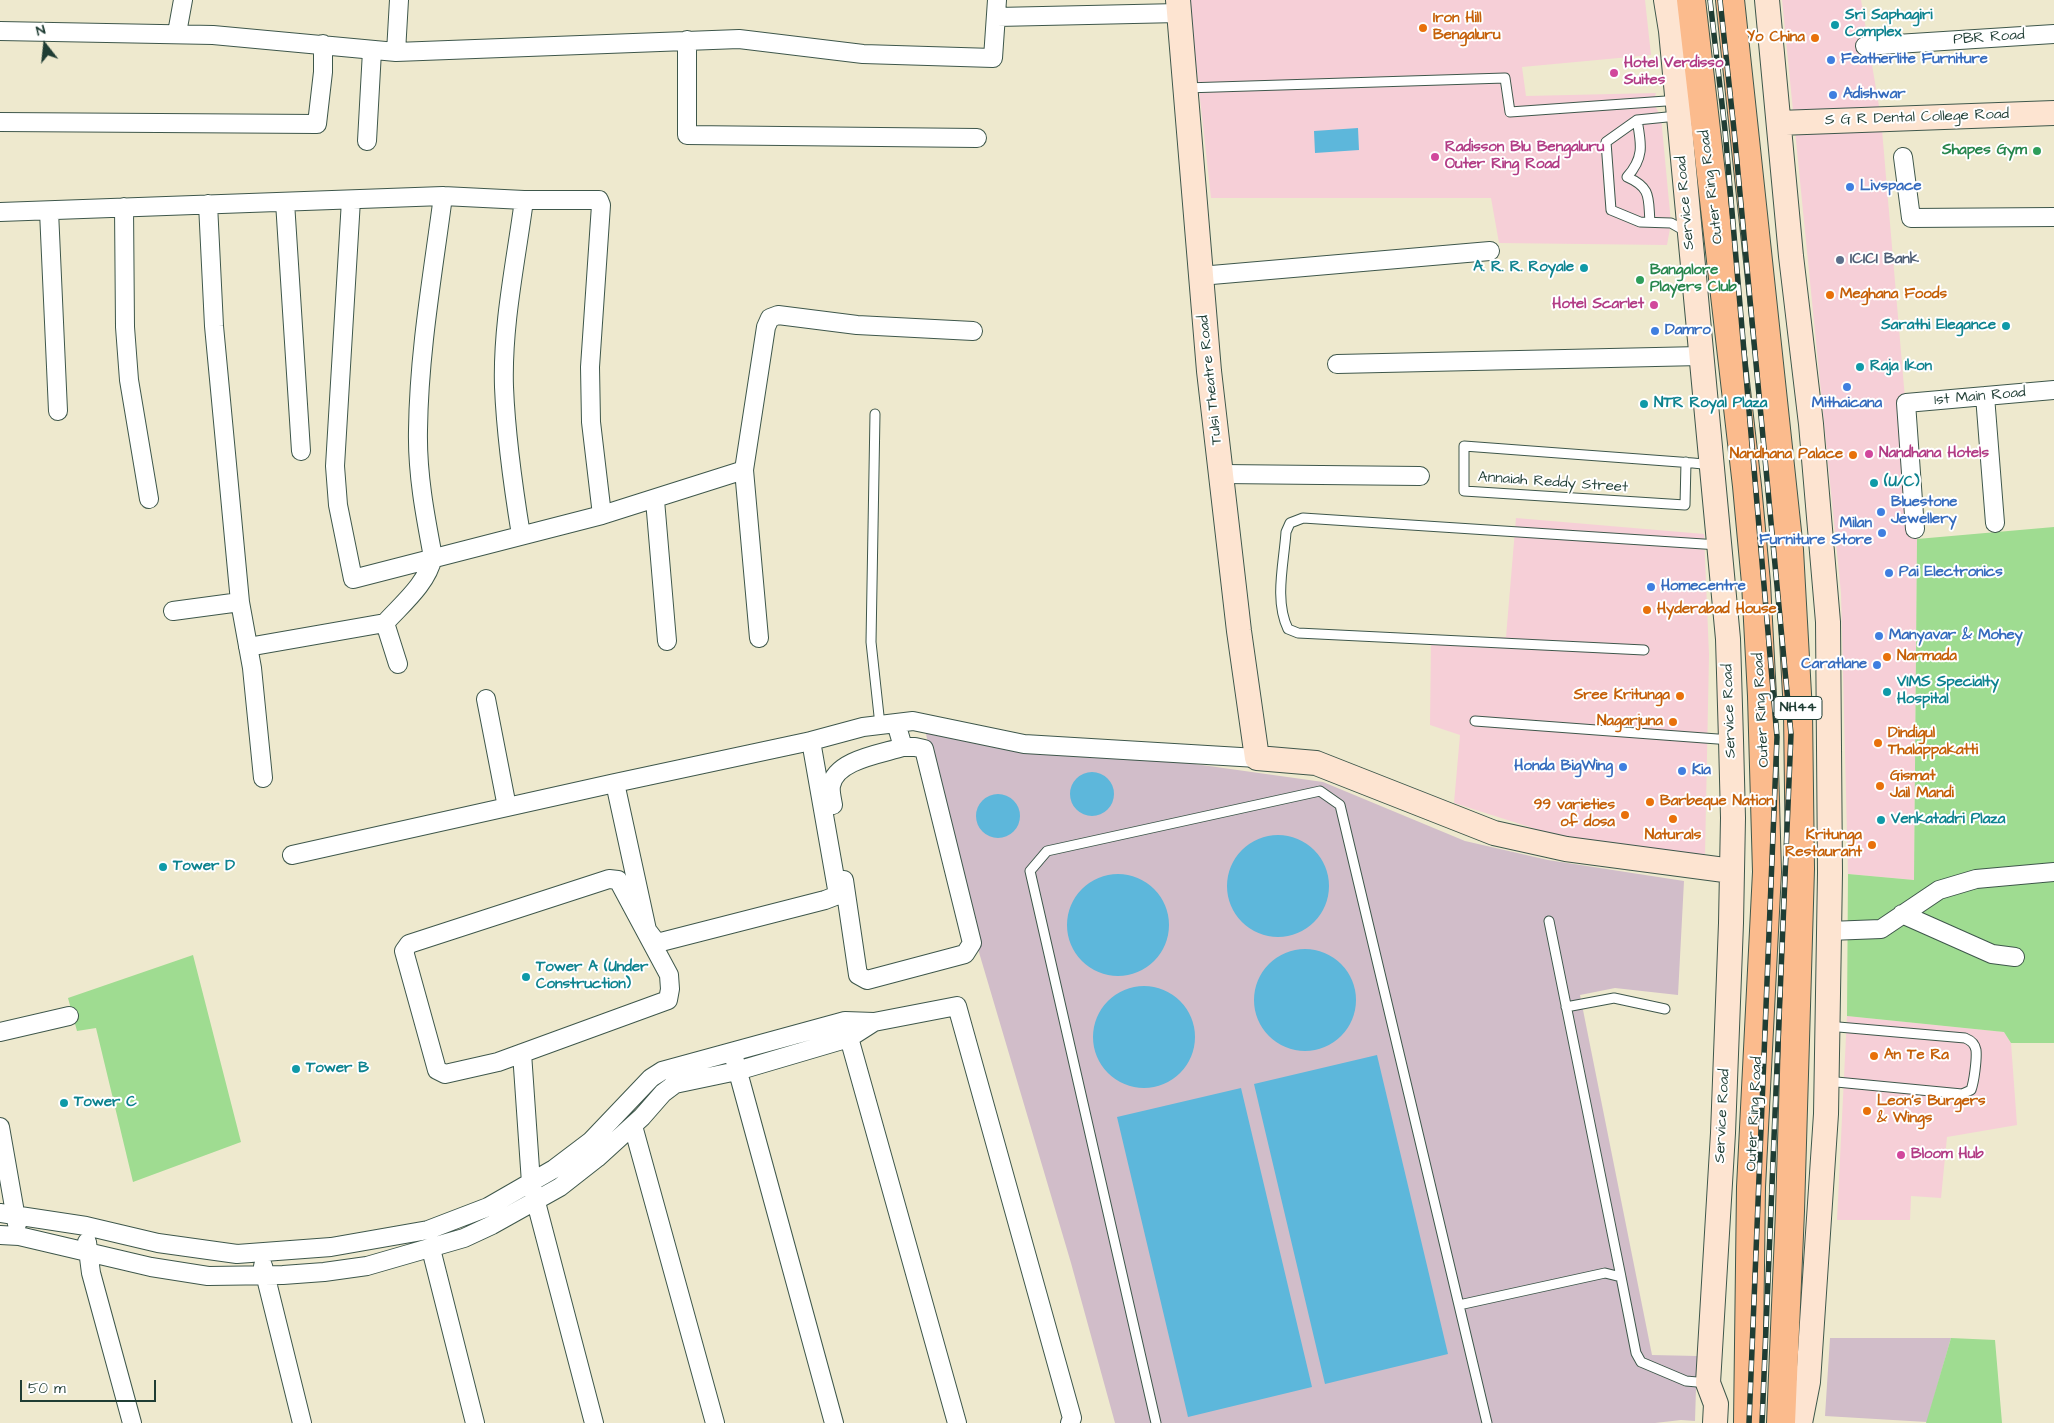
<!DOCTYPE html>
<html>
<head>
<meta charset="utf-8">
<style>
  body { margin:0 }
  #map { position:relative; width:2054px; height:1423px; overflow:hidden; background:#eee9ce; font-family:"Architects Daughter",sans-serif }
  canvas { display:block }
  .north { position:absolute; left:20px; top:20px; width:50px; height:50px; -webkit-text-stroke:4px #fff; paint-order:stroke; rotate:344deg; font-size:14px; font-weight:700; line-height:20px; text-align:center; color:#1f3d34 }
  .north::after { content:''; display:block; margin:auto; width:18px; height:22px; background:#1f3d34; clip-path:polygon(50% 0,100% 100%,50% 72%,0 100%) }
  .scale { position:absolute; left:20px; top:1380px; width:136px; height:22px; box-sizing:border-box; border:2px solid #1f3d34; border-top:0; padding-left:6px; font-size:15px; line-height:18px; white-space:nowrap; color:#1f3d34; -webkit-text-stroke:4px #fff; paint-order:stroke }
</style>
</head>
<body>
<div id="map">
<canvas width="2054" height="1423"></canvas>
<div class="north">N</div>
<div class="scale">50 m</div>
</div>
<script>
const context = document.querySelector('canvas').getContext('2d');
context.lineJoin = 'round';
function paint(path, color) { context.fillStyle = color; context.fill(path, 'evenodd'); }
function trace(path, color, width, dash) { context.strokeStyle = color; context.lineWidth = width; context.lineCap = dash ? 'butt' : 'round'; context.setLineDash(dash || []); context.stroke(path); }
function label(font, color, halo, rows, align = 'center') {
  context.font = font + ' "Architects Daughter",sans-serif'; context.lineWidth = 4; context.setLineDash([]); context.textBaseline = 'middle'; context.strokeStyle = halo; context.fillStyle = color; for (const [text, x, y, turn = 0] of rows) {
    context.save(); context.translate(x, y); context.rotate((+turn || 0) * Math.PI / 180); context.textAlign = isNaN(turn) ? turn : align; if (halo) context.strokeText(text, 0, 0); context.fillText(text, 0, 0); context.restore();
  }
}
paint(new Path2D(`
  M 1189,0 L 1645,0 L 1651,55 L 1522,67 L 1526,96 L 1656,93 L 1653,102 L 1661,117 L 1671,223 L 1667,245 L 1499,243 L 1491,198 L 1211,198 Z
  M 1782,0 L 1861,0 L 1881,118 L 1917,539 L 1914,880 L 1848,874 L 1841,593 Z
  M 1516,518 L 1704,534 L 1709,655 L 1705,855 L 1564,838 L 1454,803 L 1460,735 L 1430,725 L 1431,639 L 1506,637 Z
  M 1847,1016 L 2004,1032 L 2011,1043 L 2017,1125 L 1947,1137 L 1941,1198 L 1911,1196 L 1910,1220 L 1837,1220 Z`), '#f6cfd7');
paint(new Path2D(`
  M 924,726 L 1323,782 L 1465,841 L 1548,860 L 1684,881 L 1678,995 L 1615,988 L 1580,995 L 1652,1355 L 1697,1356 L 1695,1421 L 1681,1420 L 1655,1423 L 1115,1423 L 1071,1263 L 978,949 Z
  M 1830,1338 L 1951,1338 L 1927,1422 L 1825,1416 Z`), '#d1bdc9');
paint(new Path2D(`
  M 2054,527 L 2054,1043 L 2011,1043 L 2004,1032 L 1847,1016 L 1848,874 L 1914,880 L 1917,539 Z
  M 193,955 L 241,1142 L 133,1182 L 96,1028 L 77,1031 L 68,998 Z
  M 1951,1338 L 1995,1340 L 2002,1423 L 1926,1423 Z`), '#9fdc91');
paint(new Path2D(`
  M 1358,128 L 1359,150 L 1315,153 L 1314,131 Z
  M1070 794a22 22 0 1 1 44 0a22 22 0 1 1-44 0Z
  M976 816a22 22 0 1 1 44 0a22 22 0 1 1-44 0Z
  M1227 886a51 51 0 1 1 102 0a51 51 0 1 1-102 0Z
  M1067 925a51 51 0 1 1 102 0a51 51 0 1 1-102 0Z
  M1254 1000a51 51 0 1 1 102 0a51 51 0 1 1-102 0Z
  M1093 1037a51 51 0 1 1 102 0a51 51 0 1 1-102 0Z
  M 1377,1055 L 1448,1354 L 1325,1384 L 1254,1084 Z
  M 1241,1088 L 1312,1387 L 1188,1417 L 1117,1117 Z`), '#5db7db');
const lane = new Path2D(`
  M 1185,88 L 1505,78 L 1510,112 L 1666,101
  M 1677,116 L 1637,120 L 1606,142 L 1611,210 L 1640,222 L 1671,223 L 1687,232
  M 1637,120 C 1641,143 1645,157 1627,177 C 1652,188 1648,198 1650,222
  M 875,414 L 871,642 L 880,725
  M 1686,462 L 1685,505 L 1464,491 L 1464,446 L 1693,463 L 1712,465
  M 1644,650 L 1298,633 L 1288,629 C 1274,600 1284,563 1286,532 L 1290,523 L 1303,518 L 1719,545
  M 1475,721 L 1731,740
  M 1549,921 L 1621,1277
  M 1566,1007 L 1614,998 L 1665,1009
  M 1826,1081 L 1962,1094 L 1971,1090 C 1974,1082 1977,1059 1976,1050 C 1975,1044 1970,1040 1965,1038 L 1827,1026
  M 1459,1305 L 1605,1273 L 1621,1277 L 1636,1353 L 1641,1362 L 1686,1381 L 1708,1383
  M 1156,1423 L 1030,871 L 1047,851 L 1320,791 L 1340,805 L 1487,1423`);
const street = new Path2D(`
  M 997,17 L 1179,13
  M 0,31 L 213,35 L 396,52 L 739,39 L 863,54 L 993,58 L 997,0
  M 177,33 L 183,0
  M 687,40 L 687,135 L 977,138
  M 1865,46 L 2054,34
  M 396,52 L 399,0
  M 0,122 L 317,124 L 323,72 L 323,44
  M 367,141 L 372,51
  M 1903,157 L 1911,218 L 2054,217
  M 351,200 L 335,466 L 338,505 L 353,579 L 602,515 L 744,470
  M 285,202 L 301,451
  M 208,204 L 214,326 L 240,602 L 252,668 L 263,778
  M 124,207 L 125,327 L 129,380 L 149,499
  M 49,211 L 58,411
  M 0,212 L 443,196 L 524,200 L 599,200 L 601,205 L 590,367 L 591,422 L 602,515
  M 1200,276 L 1490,251
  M 1337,364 L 1701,356
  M 1985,396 L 1995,523
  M 1222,474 L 1420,476
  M 655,500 L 667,641
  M 1915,529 L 1906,403 L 2054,390
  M 521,535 C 513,486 506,436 504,387 C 502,325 516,261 524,200
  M 173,611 L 240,602
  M 759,638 L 744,470 L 766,327 L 770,318 L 778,315 L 857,325 L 973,331
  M 248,647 L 385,623
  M 398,664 L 385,623 C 402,604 427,584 433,557 C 425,515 417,473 418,430 C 419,351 433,273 443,196
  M 486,699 L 507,807
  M 615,783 L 811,741
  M 833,805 C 832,799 830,791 831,786 C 835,760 881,754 903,747
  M 292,855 L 615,783 L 647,930 L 657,943 L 825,900 L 838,895 L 811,741 L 863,727 L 913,721 L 1024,744 L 1257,758
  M 609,879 L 618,880 L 669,975 L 670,989 L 668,1000 L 498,1062 L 445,1074 L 437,1070 L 404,951 L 409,944 Z
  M 844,880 L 858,975 L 867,980 L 965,954 L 972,943 L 924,749 L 915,747 L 903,747 L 896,723
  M 1902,914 L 1992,954 L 2015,957
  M 1829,931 L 1881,929 L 1939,890 L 1976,879 L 2054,872
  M 846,1027 L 957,1423
  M 0,1032 L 69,1016
  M 522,1053 L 531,1183 L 594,1423
  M 735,1061 L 834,1423
  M 633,1126 L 715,1423
  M 0,1127 L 17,1224
  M 0,1213 L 86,1226 L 158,1243 L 237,1254 L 331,1247 L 428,1230 L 488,1207 L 554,1169 L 591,1141 L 651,1078 L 662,1071 L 845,1021 L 874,1022 L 957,1006 L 1072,1418 L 1070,1423
  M 0,1235 L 19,1236 L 151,1267 L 208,1276 L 283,1275 L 324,1272 L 367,1266 L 464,1238 L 492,1225 L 560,1187 L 597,1158 L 642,1117 L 663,1093 L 675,1084 L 737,1071 L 849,1038 L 874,1022
  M 87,1242 L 91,1273 L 132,1423
  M 431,1249 L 475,1423
  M 263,1266 L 302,1423`);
const secondary = new Path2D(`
  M 1178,0 L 1209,371 L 1239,631 L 1257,758 L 1316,763 L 1494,833 L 1566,849 L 1732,871
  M 1666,0 L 1671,31 L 1728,639 L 1731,740 L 1733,818 L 1731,923 L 1723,1133 L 1708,1383 L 1716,1404 L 1715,1423
  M 1767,0 L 1791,256 L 1811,424 L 1828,622 L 1830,873 L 1826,1114 L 1808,1382 L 1800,1423
  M 1779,123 L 2054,113`);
const highway = new Path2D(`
  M 1691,0 L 1747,486 L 1756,583 L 1762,696 L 1767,872 L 1751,1187 L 1748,1423
  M 1730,0 L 1789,550 L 1798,712 L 1800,869 L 1790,1211 L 1781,1423`);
trace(lane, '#3e574b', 11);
trace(street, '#3e574b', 20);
trace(secondary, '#3e574b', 26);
trace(highway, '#3e574b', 30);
trace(lane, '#fff', 9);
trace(street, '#fff', 18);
trace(secondary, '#fde4d1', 24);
trace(highway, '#fbbb8d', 28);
const rail = new Path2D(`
  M 1710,0 L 1725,130 L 1777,737 L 1749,1423
  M 1720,0 L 1734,130 L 1791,734 L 1762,1423`);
trace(rail, '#1f3d34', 5.5);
trace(rail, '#fff', 4, [11]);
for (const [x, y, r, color] of [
  [1835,25,5,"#0f9aa8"],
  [1423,28,5,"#e8710a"],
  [1815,38,5,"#e8710a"],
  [1831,60,5,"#3f7fe0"],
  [1614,73,5,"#d1479c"],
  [1833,95,5,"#3f7fe0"],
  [2037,151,5,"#2e9e5b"],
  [1435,157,5,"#d1479c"],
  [1850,187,5,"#3f7fe0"],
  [1840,260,5,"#5c6f8a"],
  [1584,268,5,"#0f9aa8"],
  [1640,280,5,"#2e9e5b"],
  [1830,295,5,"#e8710a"],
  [1654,305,5,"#d1479c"],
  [2006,326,5,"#0f9aa8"],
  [1655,331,5,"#3f7fe0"],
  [1860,367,5,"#0f9aa8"],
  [1847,387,5,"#3f7fe0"],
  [1644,404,5,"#0f9aa8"],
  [1869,454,5,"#d1479c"],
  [1853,455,5,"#e8710a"],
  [1874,483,5,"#0f9aa8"],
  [1881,512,5,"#3f7fe0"],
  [1882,533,5,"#3f7fe0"],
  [1889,573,5,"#3f7fe0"],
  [1651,587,5,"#3f7fe0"],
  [1647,610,5,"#e8710a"],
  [1879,636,5,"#3f7fe0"],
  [1887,657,5,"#e8710a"],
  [1877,665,5,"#3f7fe0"],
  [1887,692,5,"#0f9aa8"],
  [1680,696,5,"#e8710a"],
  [1673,722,5,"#e8710a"],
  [1878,743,5,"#e8710a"],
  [1623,767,5,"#3f7fe0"],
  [1682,771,5,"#3f7fe0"],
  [1880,786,5,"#e8710a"],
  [1650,802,5,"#e8710a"],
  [1625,815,5,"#e8710a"],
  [1673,819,5,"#e8710a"],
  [1881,820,5,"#0f9aa8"],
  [1872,845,5,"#e8710a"],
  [163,867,5,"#0f9aa8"],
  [526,977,5,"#0f9aa8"],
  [1874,1056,5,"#e8710a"],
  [296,1069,5,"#0f9aa8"],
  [64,1103,5,"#0f9aa8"],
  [1867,1111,5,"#e8710a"],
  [1901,1155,5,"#d1479c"]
]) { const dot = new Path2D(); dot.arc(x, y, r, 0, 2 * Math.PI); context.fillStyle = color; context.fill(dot); trace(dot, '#fff', 2); }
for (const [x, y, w] of [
  [1798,708,48]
]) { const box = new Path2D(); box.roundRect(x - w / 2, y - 11.5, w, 23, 4); context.fillStyle = '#fff'; context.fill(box); trace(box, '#1f3d34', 1); }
label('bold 14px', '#1f3d34', null, [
  ["NH44",1798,708]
]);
label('bold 15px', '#0d838f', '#fff', [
  ["Sri Saphagiri",1845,16],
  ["Complex",1845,33],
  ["A. R. R. Royale",1574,268,"right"],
  ["Sarathi Elegance",1996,326,"right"],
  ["Raja Ikon",1870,367],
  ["NTR Royal Plaza",1654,404],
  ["(U/C)",1884,483],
  ["VIMS Specialty",1897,683],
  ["Hospital",1897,700],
  ["Venkatadri Plaza",1891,820],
  ["Tower D",173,867],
  ["Tower A (Under",536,968],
  ["Construction)",536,985],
  ["Tower B",306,1069],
  ["Tower C",74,1103]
], 'left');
label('bold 15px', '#c56008', '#fff', [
  ["Iron Hill",1433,19],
  ["Bengaluru",1433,36],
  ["Yo China",1805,38,"right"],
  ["Meghana Foods",1840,295],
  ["Nandhana Palace",1843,455,"right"],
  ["Hyderabad House",1657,610],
  ["Narmada",1897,657],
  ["Sree Kritunga",1670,696,"right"],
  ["Nagarjuna",1663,722,"right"],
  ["Dindigul",1888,734],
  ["Thalappakatti",1888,751],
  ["Gismat",1890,777],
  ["Jail Mandi",1890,794],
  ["Barbeque Nation",1660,802],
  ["99 varieties",1615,806,"right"],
  ["of dosa",1615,823,"right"],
  ["Naturals",1673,836,"center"],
  ["Kritunga",1862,836,"right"],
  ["Restaurant",1862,853,"right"],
  ["An Te Ra",1884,1056],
  ["Leon's Burgers",1877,1102],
  ["& Wings",1877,1119]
], 'left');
label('15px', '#1f3d34', '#fff', [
  ["PBR Road",1989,38,-4],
  ["S G R Dental College Road",1917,118,-2],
  ["Outer Ring Road",1712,187,-97],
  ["Service Road",1686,203,-95],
  ["Tulsi Theatre Road",1211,380,-96],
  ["1st Main Road",1980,397,-5],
  ["Annaiah Reddy Street",1553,483,4],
  ["Outer Ring Road",1762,710,-93],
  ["Service Road",1730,711,-92],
  ["Outer Ring Road",1755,1114,-87],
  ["Service Road",1723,1116,-87]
]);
label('bold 15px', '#366cbe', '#fff', [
  ["Featherlite Furniture",1841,60],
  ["Adishwar",1843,95],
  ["Livspace",1860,187],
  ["Damro",1665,331],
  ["Mithaicana",1847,404,"center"],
  ["Bluestone",1891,503],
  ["Jewellery",1891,520],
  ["Milan",1872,524,"right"],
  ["Furniture Store",1872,541,"right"],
  ["Pai Electronics",1899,573],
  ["Homecentre",1661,587],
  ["Manyavar & Mohey",1889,636],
  ["Caratlane",1867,665,"right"],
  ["Honda BigWing",1613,767,"right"],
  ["Kia",1692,771]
], 'left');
label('bold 15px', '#b23c85', '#fff', [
  ["Hotel Verdisso",1624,64],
  ["Suites",1624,81],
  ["Radisson Blu Bengaluru",1445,148],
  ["Outer Ring Road",1445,165],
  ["Hotel Scarlet",1644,305,"right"],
  ["Nandhana Hotels",1879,454],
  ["Bloom Hub",1911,1155]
], 'left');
label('bold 15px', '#27864d', '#fff', [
  ["Shapes Gym",2027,151],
  ["Bangalore",1650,271,"left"],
  ["Players Club",1650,288,"left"]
], 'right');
label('bold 15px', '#4e5e75', '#fff', [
  ["ICICI Bank",1850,260]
], 'left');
</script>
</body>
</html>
